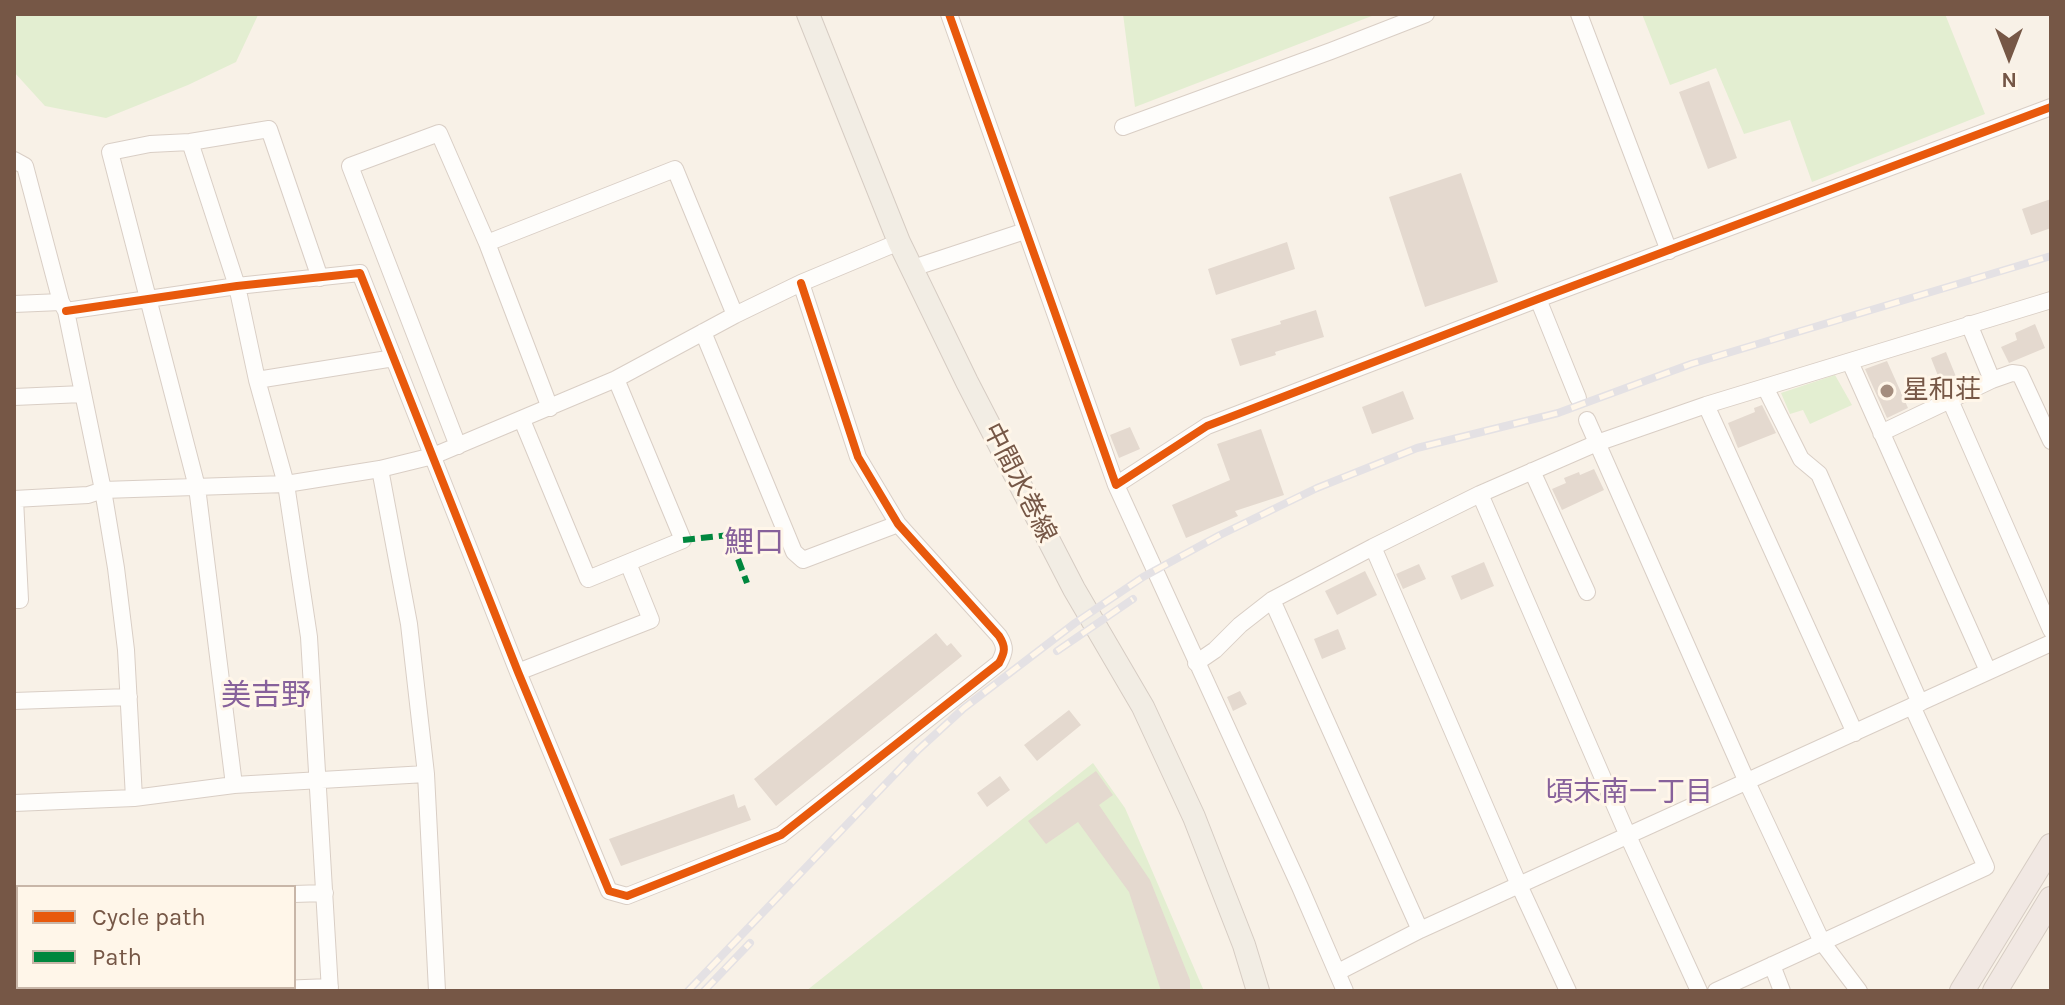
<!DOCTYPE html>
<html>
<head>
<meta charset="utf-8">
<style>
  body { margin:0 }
  #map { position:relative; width:2065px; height:1005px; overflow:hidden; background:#f8f1e7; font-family:Karla,sans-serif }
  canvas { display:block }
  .frame { position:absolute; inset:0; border:16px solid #765746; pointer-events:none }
  .legend { position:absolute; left:16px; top:885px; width:280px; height:104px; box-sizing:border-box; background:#fff6e9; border:2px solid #c8b6a8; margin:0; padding:10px 14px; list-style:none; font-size:24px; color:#765746 }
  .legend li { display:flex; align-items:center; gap:16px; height:40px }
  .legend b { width:40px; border:2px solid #c8b6a8 }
  .north { position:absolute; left:1969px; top:16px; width:80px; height:80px; -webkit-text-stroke:6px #fff6e9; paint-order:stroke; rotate:180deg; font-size:22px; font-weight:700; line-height:32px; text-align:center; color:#765746 }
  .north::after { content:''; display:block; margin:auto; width:28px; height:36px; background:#765746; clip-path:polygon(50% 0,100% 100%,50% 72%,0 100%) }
</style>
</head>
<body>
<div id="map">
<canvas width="2065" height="1005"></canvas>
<div class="frame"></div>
<ul class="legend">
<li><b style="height:10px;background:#e8590c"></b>Cycle path</li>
<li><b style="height:10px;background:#00873e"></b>Path</li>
</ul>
<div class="north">N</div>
</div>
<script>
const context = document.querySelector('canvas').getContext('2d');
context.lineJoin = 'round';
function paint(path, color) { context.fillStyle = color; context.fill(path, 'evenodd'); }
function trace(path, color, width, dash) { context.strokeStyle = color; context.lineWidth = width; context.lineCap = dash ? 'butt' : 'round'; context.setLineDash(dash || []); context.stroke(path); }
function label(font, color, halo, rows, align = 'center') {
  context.font = font + ' Karla,"Noto Sans JP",sans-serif'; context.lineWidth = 6; context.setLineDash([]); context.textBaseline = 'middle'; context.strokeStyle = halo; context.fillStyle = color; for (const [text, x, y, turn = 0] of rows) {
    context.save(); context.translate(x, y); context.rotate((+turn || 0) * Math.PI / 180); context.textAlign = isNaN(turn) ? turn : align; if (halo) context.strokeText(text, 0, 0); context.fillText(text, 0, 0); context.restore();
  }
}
paint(new Path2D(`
  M 14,14 L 258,14 L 258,15 L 236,62 L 188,85 L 106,118 L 45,106 L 14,72 Z
  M 1123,14 L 1377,14 L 1135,107 Z
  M 1642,14 L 1945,14 L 1985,114 L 1812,182 L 1790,120 L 1744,134 L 1716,68 L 1670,85 Z
  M 1835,375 L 1852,405 L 1810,424 L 1803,410 L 1790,414 L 1781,393 Z
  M 1093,763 L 1125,808 L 1204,991 L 806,991 Z`), '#e3eed1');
paint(new Path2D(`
  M 1709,81 L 1737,158 L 1708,169 L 1679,92 Z
  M 1461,173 L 1498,282 L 1425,307 L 1389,197 Z
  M 2051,199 L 2051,228 L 2031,235 L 2022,209 Z
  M 1287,242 L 1295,269 L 1216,295 L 1208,269 Z
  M 1316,310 L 1324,337 L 1275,352 L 1276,355 L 1240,366 L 1231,339 L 1281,324 L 1280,321 Z
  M 2035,324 L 2045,348 L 2009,363 L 2001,347 L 2017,340 L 2015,333 Z
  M 1946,352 L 1959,384 L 1944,391 L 1931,358 Z
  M 1887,361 L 1908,408 L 1887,418 L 1865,369 Z
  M 1403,391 L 1414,419 L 1372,434 L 1362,407 Z
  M 1762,405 L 1776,433 L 1738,448 L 1728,423 L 1755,412 L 1754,408 Z
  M 1130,427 L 1140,449 L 1119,458 L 1110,435 Z
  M 1261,429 L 1284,495 L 1235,511 L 1238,516 L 1186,538 L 1172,505 L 1230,480 L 1217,444 Z
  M 1594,469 L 1604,490 L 1562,510 L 1552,489 L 1566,483 L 1564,478 L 1579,472 L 1580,475 Z
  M 1484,562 L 1494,586 L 1461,600 L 1451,576 Z
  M 1419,564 L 1426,579 L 1403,589 L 1396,574 Z
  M 1365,571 L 1377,595 L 1337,615 L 1325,591 Z
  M 1338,629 L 1346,649 L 1322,659 L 1314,639 Z
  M 936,633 L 947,646 L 951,643 L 962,656 L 776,806 L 754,779 Z
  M 1240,691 L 1247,704 L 1233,711 L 1227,697 Z
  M 1069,710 L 1081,725 L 1037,761 L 1024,745 Z
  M 1096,771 L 1113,795 L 1099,805 L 1150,880 L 1190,980 L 1190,991 L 1161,991 L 1129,892 L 1078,822 L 1046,844 L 1028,821 Z
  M 1000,776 L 1010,790 L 987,807 L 977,793 Z
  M 734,794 L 738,808 L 745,805 L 751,820 L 621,866 L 609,839 Z`), '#e4d9cf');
const minor = new Path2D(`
  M 949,14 L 1116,485 L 1207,426 L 1538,299 L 2051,107
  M 1579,14 L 1669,251
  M 1123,127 L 1331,51 L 1426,14
  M 190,142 L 237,286 L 257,380 L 286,484 L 309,637 L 330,991
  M 14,160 L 25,166 L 61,302 L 66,311 L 103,490 L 116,568 L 126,650 L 134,798
  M 487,243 L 550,408
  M 913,268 L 1025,231
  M 1538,299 L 1578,398
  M 14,304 L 61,302
  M 66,311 L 237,286 L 360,273 L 518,672 L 609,891 L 627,896 L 781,835 L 999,663 C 1005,652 1006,647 999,636 L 898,524 L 858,457 L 801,283
  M 1969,324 L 1992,380
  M 703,332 L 794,552 L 803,560 L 898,524
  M 1850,362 L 1988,671
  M 257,380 L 394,358
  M 1765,387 L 1801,459 L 1819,474 L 1920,703
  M 14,397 L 83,394
  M 1950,400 L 2051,630
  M 1706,405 L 1855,733
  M 522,420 L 588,579 L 683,540 L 616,379
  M 1587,420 L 1747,782 L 1822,942 L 1859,991
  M 1881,433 L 1992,380 L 2012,373 L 2020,374 L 2051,441
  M 458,446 L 350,166 L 439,133 L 487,243 L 675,169 L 735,315
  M 380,469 L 409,624 L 426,774 L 437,991
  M 1532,471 L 1587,592
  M 1116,485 L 1300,887 L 1345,991
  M 1480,494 L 1628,836 L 1699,991
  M 14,499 L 88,495 L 103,490 L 286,484 L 380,469 L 433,456 L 616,379 L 735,315 L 801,283 L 899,242
  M 1373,547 L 1519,885 L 1568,991
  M 14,600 L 20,600 L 15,499
  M 1272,600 L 1420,930
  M 1196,663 L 1215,650 L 1240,625 L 1272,600 L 1373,547 L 1480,494 L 1597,443 L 1706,405 L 2051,300
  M 518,672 L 651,620 L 628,563
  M 14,701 L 129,697
  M 234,785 L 197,487 L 110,152 L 150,144 L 190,142 L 269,129 L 320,278
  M 14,803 L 134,798 L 234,785 L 426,774
  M 294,894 L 325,893
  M 14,905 L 18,905
  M 1772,965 L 1782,991
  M 1338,972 L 1420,930 L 2051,643
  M 230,991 L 330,987
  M 1716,991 L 1986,867 L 1912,706`);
const major = new Path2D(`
  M 808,14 L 899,242 L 967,382 L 1074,589 L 1143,707 L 1194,817 L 1244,945 L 1258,991`);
const highway = new Path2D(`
  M 1962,991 L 2051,846
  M 1995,991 L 2051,899`);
trace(minor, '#d9cec5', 18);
trace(major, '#d6ccc3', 24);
trace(highway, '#d6ccc3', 26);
trace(minor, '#fefdfb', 16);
trace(major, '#f2ede4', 22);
trace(highway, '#f1e8e3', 24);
const rail = new Path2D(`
  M 1057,651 L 1133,599
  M 688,991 L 918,750 L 964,708 L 1075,623 L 1143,577 L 1220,535 L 1317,488 L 1417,448 L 1558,413 L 1691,364 L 2051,256
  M 704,991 L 750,943`);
trace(rail, '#e4e1e4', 8);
trace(rail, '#fff6e9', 5, [15]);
trace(new Path2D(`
  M 683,540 L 729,535 L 747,583`), '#00873e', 6, [12, 6]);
trace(new Path2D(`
  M 949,14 L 1116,485 L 1207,426 L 1538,299 L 2051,107
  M 66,311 L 237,286 L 360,273 L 518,672 L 609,891 L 627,896 L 781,835 L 999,663 C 1005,652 1006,647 999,636 L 898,524 L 858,457 L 801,283`), '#e8590c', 8);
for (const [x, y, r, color] of [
  [1887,391,8,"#a48d7e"]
]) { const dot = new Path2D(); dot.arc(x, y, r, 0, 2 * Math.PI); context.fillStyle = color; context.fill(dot); trace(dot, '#fff6e9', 3); }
label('26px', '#765746', '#fff6e9', [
  ["星和荘",1903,391]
], 'left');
label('26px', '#765746', '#fff6e9', [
  ["中間水巻線",1019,483,63]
]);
label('28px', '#87619b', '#fff6e9', [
  ["頃末南一丁目",1629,793]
]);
label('30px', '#87619b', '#fff6e9', [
  ["鯉口",754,543],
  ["美吉野",266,696]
]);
</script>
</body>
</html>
